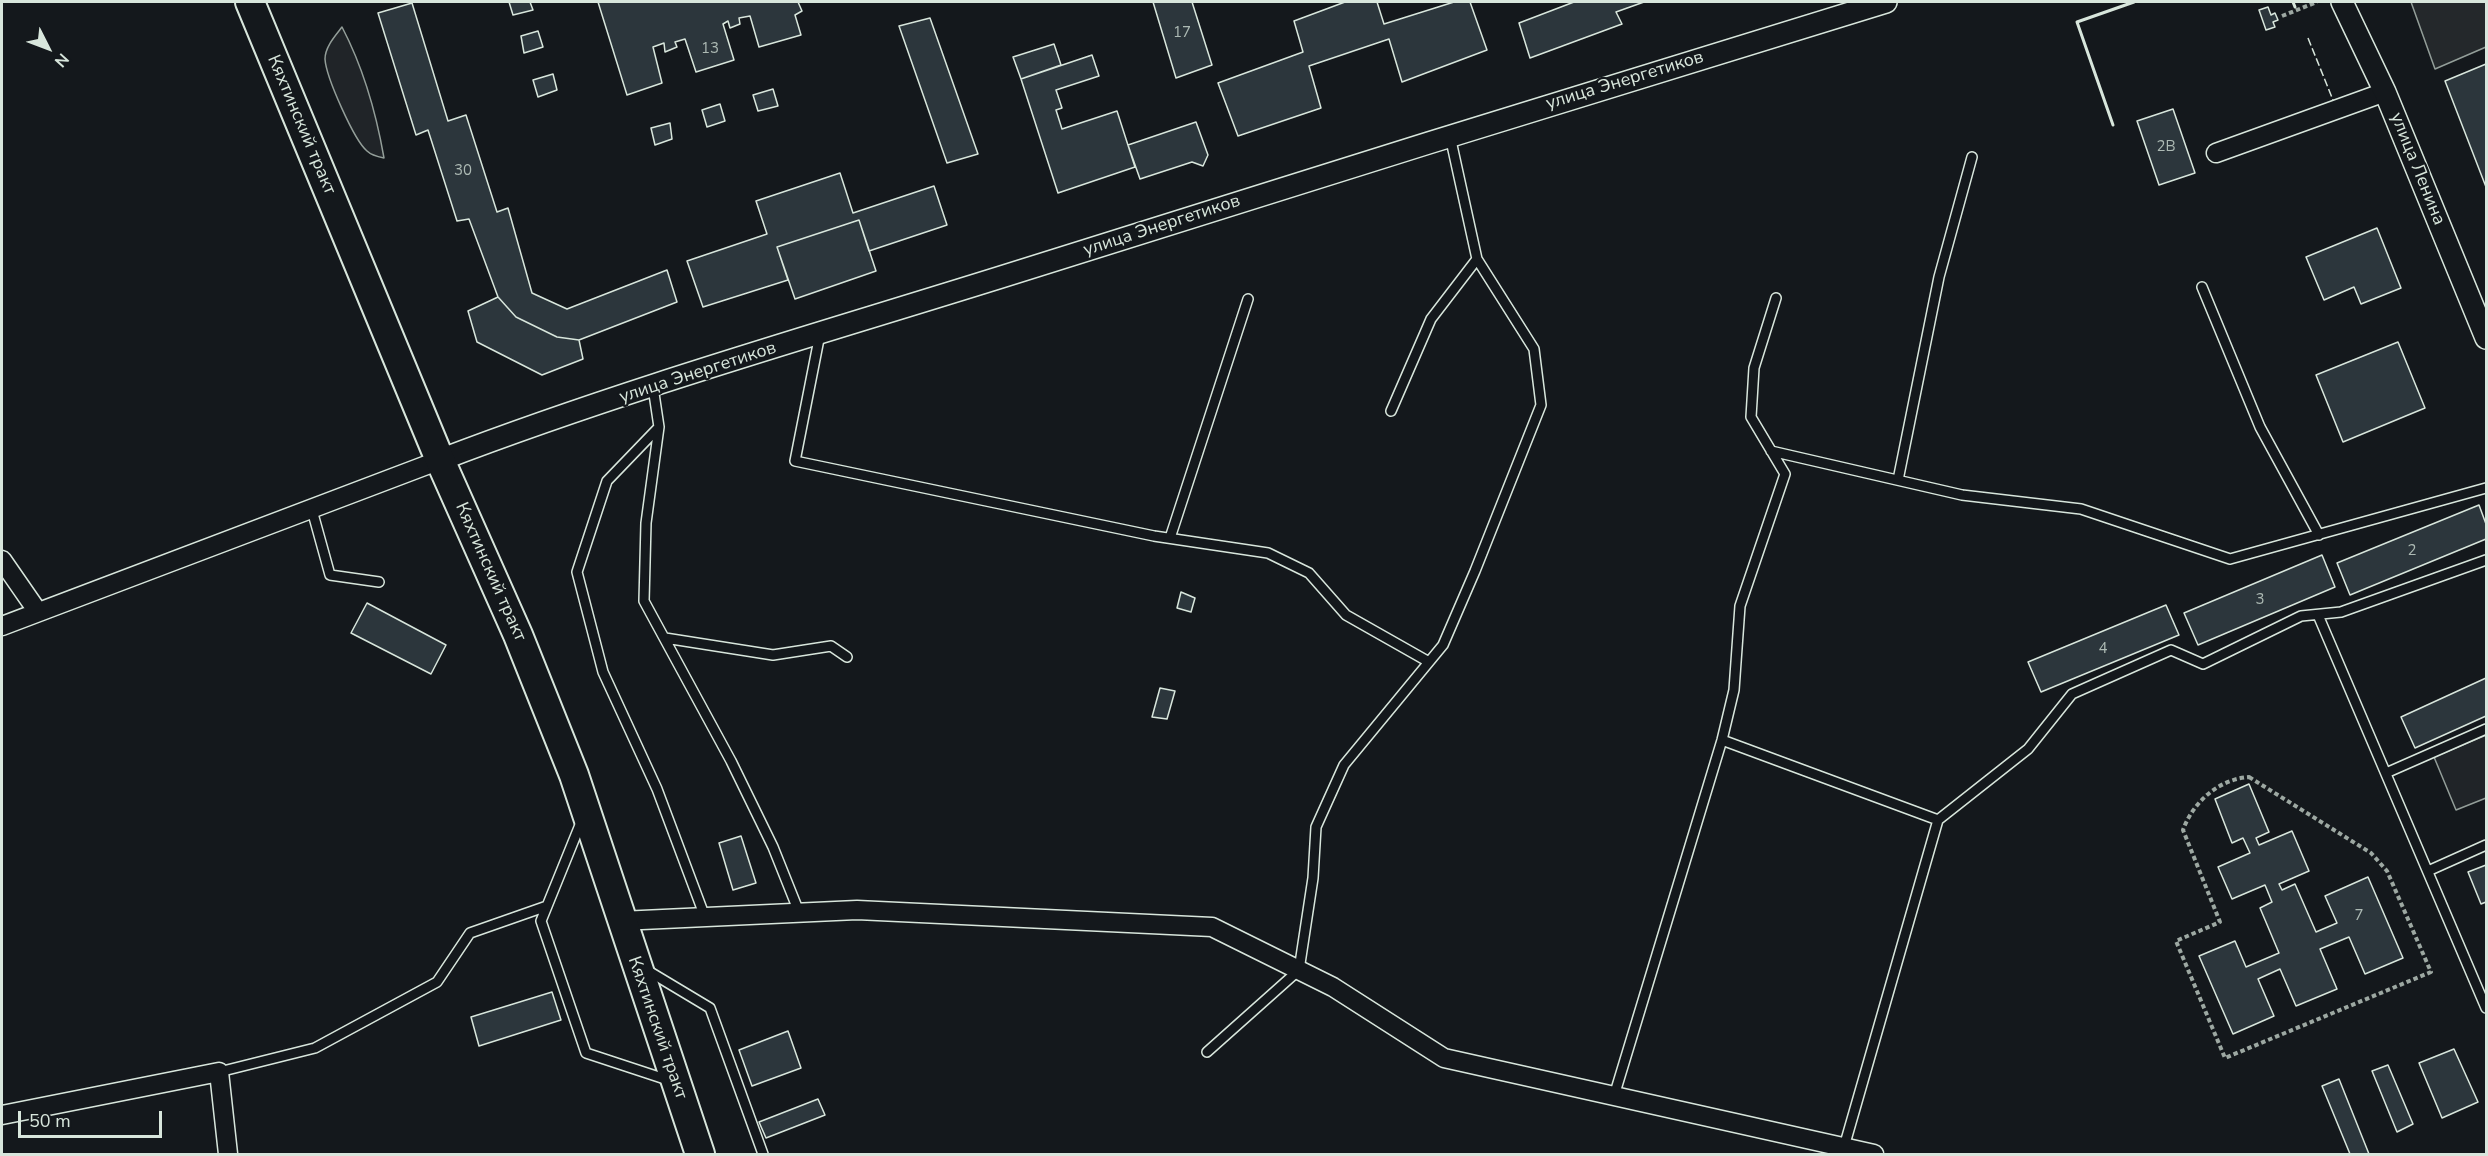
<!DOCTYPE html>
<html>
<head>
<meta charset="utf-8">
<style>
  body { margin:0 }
  #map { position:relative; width:2488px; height:1156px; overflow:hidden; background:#14181c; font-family:"Nunito Sans",sans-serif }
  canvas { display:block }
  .frame { position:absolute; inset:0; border:3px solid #d8e6dc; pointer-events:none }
  .north { position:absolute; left:18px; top:18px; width:60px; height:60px; -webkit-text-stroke:4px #14181c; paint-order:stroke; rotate:132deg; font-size:16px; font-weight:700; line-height:24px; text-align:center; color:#d8e6dc }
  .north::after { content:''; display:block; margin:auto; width:21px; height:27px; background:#d8e6dc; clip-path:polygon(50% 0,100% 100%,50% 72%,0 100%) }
  .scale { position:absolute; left:18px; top:1111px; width:144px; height:27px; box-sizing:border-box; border:3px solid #d8e6dc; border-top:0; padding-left:8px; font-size:18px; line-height:21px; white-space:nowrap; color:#d8e6dc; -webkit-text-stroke:4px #14181c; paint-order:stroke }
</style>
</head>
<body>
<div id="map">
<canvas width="2488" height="1156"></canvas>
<div class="frame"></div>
<div class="north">N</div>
<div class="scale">50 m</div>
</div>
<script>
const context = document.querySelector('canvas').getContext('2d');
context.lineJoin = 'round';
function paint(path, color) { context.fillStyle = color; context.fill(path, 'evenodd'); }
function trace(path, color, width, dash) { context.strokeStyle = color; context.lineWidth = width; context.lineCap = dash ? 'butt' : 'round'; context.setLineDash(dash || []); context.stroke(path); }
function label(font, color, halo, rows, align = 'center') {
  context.font = font + ' "Nunito Sans",sans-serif'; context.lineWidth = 4.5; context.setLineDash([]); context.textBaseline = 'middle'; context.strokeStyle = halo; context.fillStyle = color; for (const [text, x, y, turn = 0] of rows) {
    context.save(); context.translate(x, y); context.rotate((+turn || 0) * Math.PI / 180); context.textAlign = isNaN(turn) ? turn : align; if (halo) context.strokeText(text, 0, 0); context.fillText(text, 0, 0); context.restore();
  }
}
const green = new Path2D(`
  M 342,27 C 364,69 376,112 384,158 C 379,157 371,155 367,151 C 354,140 326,77 325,59 C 325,47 335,36 342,27 Z
  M 2486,735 L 2486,798 L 2456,810 L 2434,757 Z`);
paint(green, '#202428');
trace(green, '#939e99', 1.5);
const parking = new Path2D(`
  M 2411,2 L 2486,2 L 2486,47 L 2435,69 Z`);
paint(parking, '#24282b');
trace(parking, '#939e99', 1.5);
const building = new Path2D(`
  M 509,2 L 530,2 L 533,10 L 513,15 Z
  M 598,2 L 798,2 L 802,11 L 795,15 L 801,35 L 759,47 L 750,16 L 739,18 L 740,24 L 730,28 L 728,21 L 723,24 L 734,60 L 696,72 L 685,39 L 675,42 L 677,47 L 665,52 L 664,43 L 653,47 L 662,83 L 627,95 Z
  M 1153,2 L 1192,2 L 1212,65 L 1176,78 Z
  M 1345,2 L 1377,2 L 1384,24 L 1454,2 L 1470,2 L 1487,50 L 1402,82 L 1389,39 L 1309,66 L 1321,108 L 1238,136 L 1218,83 L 1303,52 L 1294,21 Z
  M 1574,2 L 1644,2 L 1616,12 L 1622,24 L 1530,58 L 1519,23 Z
  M 412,3 L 448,121 L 466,115 L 497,212 L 508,208 L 532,293 L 567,309 L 667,270 L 677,302 L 579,340 L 557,337 L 516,317 L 498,297 L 469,219 L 457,221 L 428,130 L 416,135 L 378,13 Z
  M 2268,7 L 2271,15 L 2275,13 L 2278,20 L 2273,22 L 2275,27 L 2266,30 L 2259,10 Z
  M 930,18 L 978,154 L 947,163 L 899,26 Z
  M 538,31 L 543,47 L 524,53 L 521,36 Z
  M 1054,44 L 1061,65 L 1021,79 L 1013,57 Z
  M 1092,55 L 1099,76 L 1056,90 L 1062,108 L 1056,110 L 1062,129 L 1117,111 L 1135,167 L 1058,193 L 1021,79 Z
  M 2486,64 L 2486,187 L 2445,81 Z
  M 553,74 L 557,90 L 538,97 L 533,80 Z
  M 773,89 L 778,106 L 758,111 L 753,95 Z
  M 720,104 L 725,121 L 707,127 L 702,110 Z
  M 2173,109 L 2195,173 L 2159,185 L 2137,121 Z
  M 1196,122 L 1208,155 L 1203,166 L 1192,162 L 1140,179 L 1128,145 Z
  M 670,123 L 672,139 L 655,145 L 651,128 Z
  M 840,173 L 853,213 L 934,186 L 947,225 L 869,251 L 859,220 L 777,247 L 788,280 L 703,307 L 687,261 L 767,234 L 756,201 Z
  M 859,220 L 876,271 L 795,299 L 777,247 Z
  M 2377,228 L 2401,288 L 2361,304 L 2354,287 L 2324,300 L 2306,257 Z
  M 498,297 L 516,317 L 557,337 L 579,340 L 583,359 L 542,375 L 477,342 L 468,311 Z
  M 2398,342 L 2425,408 L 2343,442 L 2316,375 Z
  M 2479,505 L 2486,524 L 2486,539 L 2350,595 L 2337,563 Z
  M 2322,555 L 2335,587 L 2198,645 L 2184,613 Z
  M 1181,592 L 1195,598 L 1191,612 L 1177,608 Z
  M 367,603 L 446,645 L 431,674 L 351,633 Z
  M 2166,605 L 2179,635 L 2041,692 L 2028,662 Z
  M 2486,678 L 2486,716 L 2415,748 L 2401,717 Z
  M 1160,688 L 1175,691 L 1167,719 L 1152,717 Z
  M 2249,784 L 2269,832 L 2256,838 L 2259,845 L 2292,831 L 2309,871 L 2279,884 L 2282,890 L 2295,884 L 2316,932 L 2337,923 L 2325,896 L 2368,877 L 2403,958 L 2365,974 L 2349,937 L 2320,949 L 2337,989 L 2296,1006 L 2280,969 L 2258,979 L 2274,1016 L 2233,1034 L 2199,956 L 2235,941 L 2246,967 L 2279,953 L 2260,908 L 2272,902 L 2265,885 L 2232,899 L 2218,867 L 2250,853 L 2243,838 L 2232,843 L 2215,799 Z
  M 741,836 L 756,883 L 733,890 L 719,843 Z
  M 2486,865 L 2486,902 L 2481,904 L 2468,872 Z
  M 552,992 L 561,1020 L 479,1046 L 471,1017 Z
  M 788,1031 L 801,1068 L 752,1086 L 739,1050 Z
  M 2454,1049 L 2478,1102 L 2442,1118 L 2419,1063 Z
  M 2388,1065 L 2413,1124 L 2397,1132 L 2372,1071 Z
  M 2339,1079 L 2369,1154 L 2350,1154 L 2322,1086 Z
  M 818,1099 L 825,1115 L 766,1138 L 759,1122 Z`);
paint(building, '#2c363c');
trace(building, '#d8e6dc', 1.5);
const service = new Path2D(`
  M 2202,287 L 2260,427 L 2319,535
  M 820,334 L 795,461 L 1154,536 L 1268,553 L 1309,573 L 1346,615 L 1429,662
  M 653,387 L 659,427 L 607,481 L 577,572 L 603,672 L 657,789 L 705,917
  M 1391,411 L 1431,319 L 1477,259
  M 659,427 L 646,523 L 644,601 L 731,761 L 773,847 L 799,912
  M 1771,451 L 1962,495 L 2081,509 L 2230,559 L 2486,488
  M 1898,480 L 1939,277 L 1972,157
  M 312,510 L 330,575 L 379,582
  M 1170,538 L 1248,299
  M 2318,615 L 2486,1008
  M 665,638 L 773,655 L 831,646 L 847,657
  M 1722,740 L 1938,820 L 2028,749 L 2072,694 L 2171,650 L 2203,664 L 2301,616 L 2341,612 L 2486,560
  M 2386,773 L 2486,729
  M 582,820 L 541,921 L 586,1053 L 671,1081
  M 2428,871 L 2486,845
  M 645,969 L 710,1008 L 763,1154
  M 1207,1052 L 1299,970 L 1313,878 L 1316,827 L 1344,765 L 1443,645 L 1475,571 L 1541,405 L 1534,349 L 1477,259 L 1450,136
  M 219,1072 L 315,1048 L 437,982 L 470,933 L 547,906
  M 1614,1096 L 1722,740 L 1734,690 L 1740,606 L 1785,474 L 1751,417 L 1754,368 L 1776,298
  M 1844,1147 L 1938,820`);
const minor = new Path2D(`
  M 2216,153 L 2385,92
  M 2,560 L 38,612
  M 2,626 L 440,460
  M 620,921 L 857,910 L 1212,927 L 1333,987 L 1444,1058 L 1874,1154
  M 2,1115 L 219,1072 L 228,1154`);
const tertiary = new Path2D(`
  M 2342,2 L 2385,92 L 2486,338
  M 440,460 C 623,390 812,336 998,278 C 1294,185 1589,92 1886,2`);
const trunk = new Path2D(`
  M 250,2 L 440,460 L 518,635 L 574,775 L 700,1154`);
trace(service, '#d8e6dc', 12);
trace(minor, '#d8e6dc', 21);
trace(tertiary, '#d8e6dc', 24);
trace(trunk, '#d8e6dc', 32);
trace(new Path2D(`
  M 2282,16 L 2317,2
  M 2249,777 L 2371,853 L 2387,871 L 2431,972 L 2225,1058 L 2176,941 L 2220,922 L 2183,830 C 2193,802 2219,779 2249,777 Z`), '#9da8a2', 4, [4.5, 3]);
trace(service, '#14181c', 9);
trace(minor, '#14181c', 18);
trace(tertiary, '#14181c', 21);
trace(trunk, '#14181c', 28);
trace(new Path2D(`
  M 2308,38 L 2333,100`), '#d8e6dc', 1.5, [8, 3]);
trace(new Path2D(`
  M 2293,2 L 2295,7
  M 2113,125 L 2077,22 L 2134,2`), '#d8e6dc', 3);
label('15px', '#adbab4', null, [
  ["17",1182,33],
  ["13",710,49],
  ["2В",2166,147],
  ["30",463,171],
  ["2",2412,551],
  ["3",2260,600],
  ["4",2103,649],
  ["7",2359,916]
]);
label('18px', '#d8e6dc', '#14181c', [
  ["улица Энергетиков",1625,81,-17],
  ["Кяхтинский тракт",301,125,67],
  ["улица Ленина",2417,169,68],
  ["улица Энергетиков",1162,226,-18],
  ["улица Энергетиков",698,373,-18],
  ["Кяхтинский тракт",490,572,66],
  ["Кяхтинский тракт",657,1028,71]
]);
</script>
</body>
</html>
